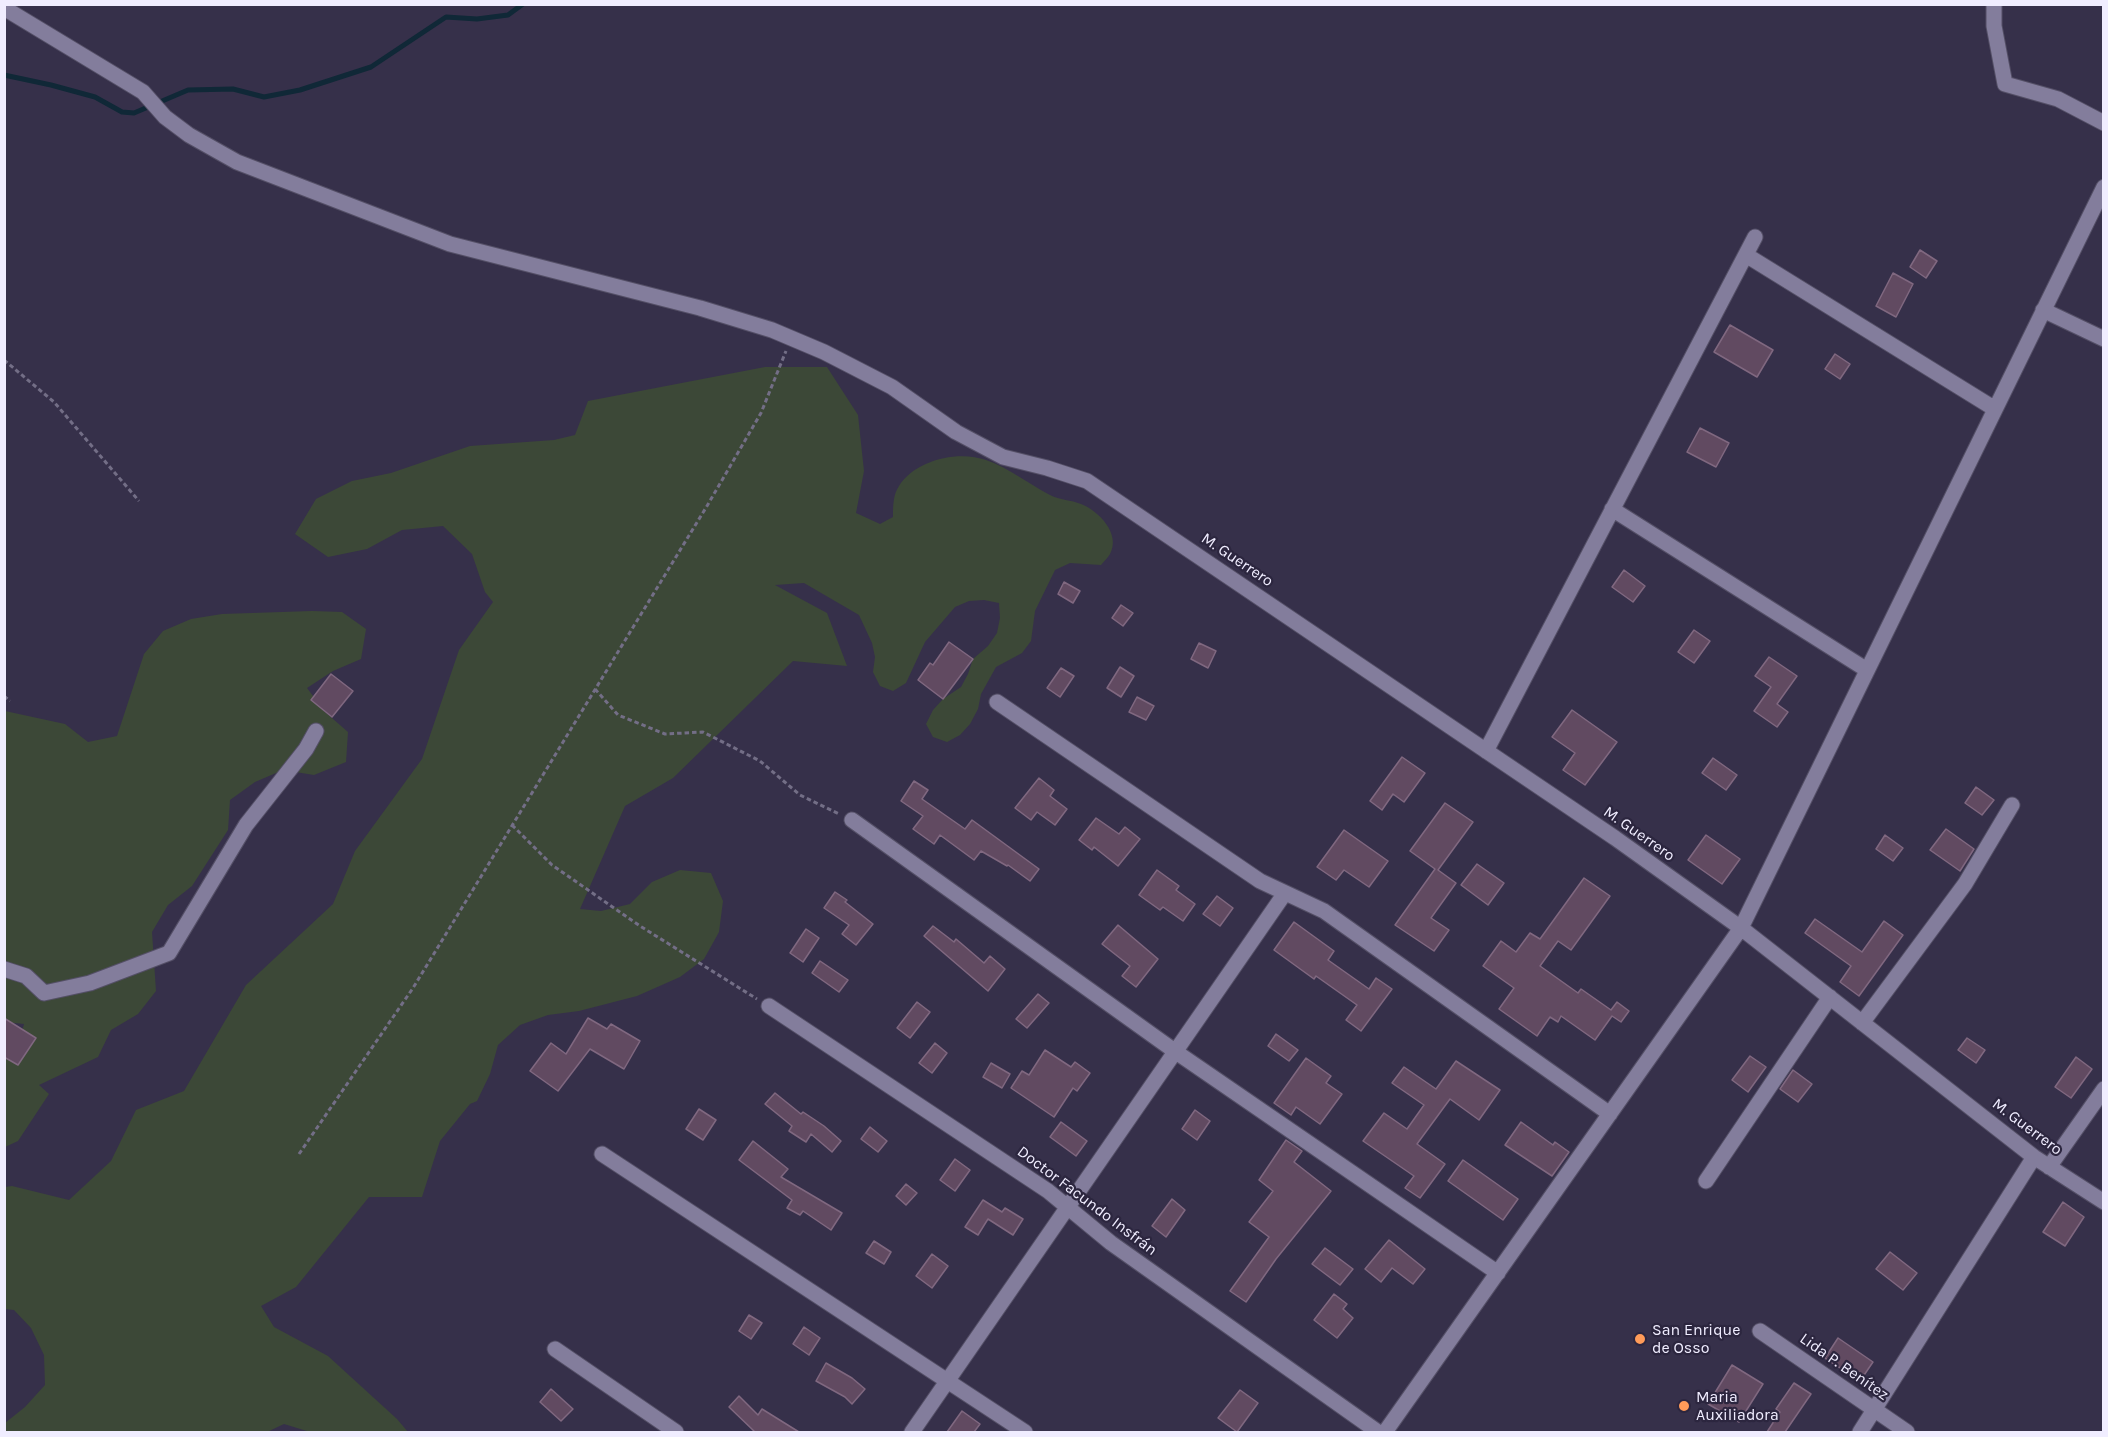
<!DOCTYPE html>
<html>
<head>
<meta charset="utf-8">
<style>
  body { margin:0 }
  #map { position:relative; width:2108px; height:1437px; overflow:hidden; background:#36304a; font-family:Karla,sans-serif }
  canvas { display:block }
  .frame { position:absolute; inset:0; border:6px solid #f0edff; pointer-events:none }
</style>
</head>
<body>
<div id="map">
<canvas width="2108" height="1437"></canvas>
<div class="frame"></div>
</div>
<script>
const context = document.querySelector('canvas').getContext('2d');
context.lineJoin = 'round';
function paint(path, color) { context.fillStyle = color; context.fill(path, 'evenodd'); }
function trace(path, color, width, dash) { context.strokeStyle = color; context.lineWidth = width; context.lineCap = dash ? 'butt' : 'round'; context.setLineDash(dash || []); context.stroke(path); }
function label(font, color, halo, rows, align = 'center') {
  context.font = font + ' Karla,sans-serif'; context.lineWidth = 4.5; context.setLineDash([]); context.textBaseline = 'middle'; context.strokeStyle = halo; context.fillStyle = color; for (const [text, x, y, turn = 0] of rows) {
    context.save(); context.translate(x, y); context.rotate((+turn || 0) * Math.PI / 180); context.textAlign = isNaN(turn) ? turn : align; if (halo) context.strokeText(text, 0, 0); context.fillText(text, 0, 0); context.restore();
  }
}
paint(new Path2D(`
  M 765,367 L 827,367 L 858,415 L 864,471 L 856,513 L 880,524 L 893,517 C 893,506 893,495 899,486 C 915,460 958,450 986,460 C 1009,468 1029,484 1050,495 C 1060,500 1071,500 1081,504 C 1099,511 1121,534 1110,554 C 1108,558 1104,561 1101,565 L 1070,563 L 1055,570 L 1035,611 L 1031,641 L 1022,653 L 996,667 L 981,694 L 978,709 L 970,724 L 960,735 L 947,742 L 933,737 L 926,724 L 933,710 L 943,699 L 961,687 L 968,674 L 973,659 L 988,646 L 997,633 L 1000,618 L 999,603 L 984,600 L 969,601 L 955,607 L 925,642 L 906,683 L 893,691 L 880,686 L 873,672 L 875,657 L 872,643 L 859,615 L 804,583 L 775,585 L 827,613 L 847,666 L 793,661 L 673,778 L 625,806 L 580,909 L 601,911 L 630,904 L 652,882 L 680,870 L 711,873 L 723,901 L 719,932 L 704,959 L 680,977 L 637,996 L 579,1011 L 548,1015 L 520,1025 L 498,1045 L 490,1074 L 477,1101 L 470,1104 L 440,1141 L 422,1197 L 369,1197 L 296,1287 L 261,1306 L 274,1327 L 328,1356 L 397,1419 L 408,1432 L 310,1432 L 284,1424 L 267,1432 L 5,1432 L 5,1423 L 25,1407 L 45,1385 L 44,1355 L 31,1328 L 14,1310 L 5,1309 L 5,1187 L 12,1186 L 69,1200 L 111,1161 L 136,1110 L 184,1091 L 246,985 L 333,904 L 355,851 L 422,759 L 459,650 L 493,602 L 485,592 L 472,554 L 443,526 L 402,530 L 367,549 L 328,557 L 295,534 L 316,499 L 352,481 L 391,473 L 470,446 L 554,440 L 575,435 L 588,401 Z
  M 312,611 L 342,612 L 366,629 L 361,659 L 333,671 L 307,688 L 325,712 L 348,732 L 346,762 L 314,775 L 283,770 L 255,782 L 230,800 L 228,830 L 192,886 L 168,905 L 152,932 L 156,991 L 138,1014 L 111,1030 L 98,1057 L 39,1085 L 49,1094 L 18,1141 L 5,1147 L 4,1055 L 16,1053 L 24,1024 L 5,1022 L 5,711 L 65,724 L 88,742 L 117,736 L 144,654 L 163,631 L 191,619 L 222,614 Z`), '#3c4837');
trace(new Path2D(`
  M 4,75 L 51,85 L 95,97 L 122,112 L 134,113 L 188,90 L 233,89 L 264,97 L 300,90 L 371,67 L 446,17 L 477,19 L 508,15 L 523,4`), '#102837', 5);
const building = new Path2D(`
  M 1920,250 L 1937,261 L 1926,278 L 1910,267 Z
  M 1893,273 L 1913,284 L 1896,317 L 1876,306 Z
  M 1730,325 L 1773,350 L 1757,377 L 1714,352 Z
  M 1835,354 L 1850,364 L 1840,379 L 1825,369 Z
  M 1700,428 L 1729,443 L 1716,467 L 1687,452 Z
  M 1624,570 L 1645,586 L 1633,602 L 1612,587 Z
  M 1064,582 L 1080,591 L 1073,603 L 1058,594 Z
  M 1121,605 L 1133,613 L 1123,626 L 1112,618 Z
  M 1694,630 L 1710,641 L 1694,663 L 1678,652 Z
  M 949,642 L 973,659 L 943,699 L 918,680 L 930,663 L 933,665 Z
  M 1199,643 L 1216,651 L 1208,668 L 1191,659 Z
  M 1769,657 L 1797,676 L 1777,704 L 1788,712 L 1777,727 L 1754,711 L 1771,687 L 1755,676 Z
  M 1120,667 L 1134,676 L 1121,697 L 1107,688 Z
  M 1061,668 L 1074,676 L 1060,697 L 1047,688 Z
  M 331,674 L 353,691 L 332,717 L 311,700 Z
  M 1137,697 L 1154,706 L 1146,720 L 1129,712 Z
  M 1572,710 L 1617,742 L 1585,785 L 1563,770 L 1575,753 L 1552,737 Z
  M 1402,757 L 1425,773 L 1404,802 L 1393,794 L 1382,810 L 1370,801 Z
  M 1713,758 L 1737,775 L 1726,790 L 1702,773 Z
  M 1039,778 L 1054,790 L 1050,796 L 1067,809 L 1055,825 L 1037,812 L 1031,820 L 1015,808 Z
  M 914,781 L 928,790 L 922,799 L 965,829 L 972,820 L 1039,869 L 1030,881 L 1008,865 L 1007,866 L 981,851 L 974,860 L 940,835 L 934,844 L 913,829 L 923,816 L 901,801 Z
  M 1976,787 L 1994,800 L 1982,815 L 1965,803 Z
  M 1445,803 L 1473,822 L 1438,870 L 1456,883 L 1431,918 L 1449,930 L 1434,951 L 1395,925 L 1435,869 L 1410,851 Z
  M 1096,818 L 1119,834 L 1125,827 L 1140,839 L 1118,866 L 1094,847 L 1092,850 L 1079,840 Z
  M 1946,829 L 1974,849 L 1960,871 L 1930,850 Z
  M 1344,830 L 1388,861 L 1369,887 L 1344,870 L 1336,880 L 1317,867 Z
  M 1706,835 L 1740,859 L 1722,884 L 1688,860 Z
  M 1885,835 L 1903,848 L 1893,861 L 1876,849 Z
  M 1477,864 L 1504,883 L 1488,905 L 1461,885 Z
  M 1157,870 L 1179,886 L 1176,890 L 1195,904 L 1183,921 L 1163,907 L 1160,910 L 1139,895 Z
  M 1584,878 L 1610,896 L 1571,950 L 1558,941 L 1540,966 L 1578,993 L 1581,989 L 1611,1010 L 1617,1002 L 1629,1011 L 1621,1022 L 1612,1016 L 1595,1040 L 1561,1016 L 1558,1022 L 1550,1017 L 1537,1036 L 1499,1009 L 1514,988 L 1483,966 L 1501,941 L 1516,952 L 1530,933 L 1540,939 Z
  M 835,892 L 847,900 L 845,902 L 873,924 L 856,945 L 842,934 L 849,925 L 824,908 Z
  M 1217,896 L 1233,908 L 1220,926 L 1203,914 Z
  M 1815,919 L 1862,952 L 1884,921 L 1903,935 L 1859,996 L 1840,982 L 1851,966 L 1805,933 Z
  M 1294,922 L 1334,951 L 1328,960 L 1369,989 L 1376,978 L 1392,989 L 1361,1031 L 1346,1020 L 1357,1005 L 1316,976 L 1314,979 L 1274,950 Z
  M 1118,925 L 1158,959 L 1136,987 L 1122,976 L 1130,966 L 1102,944 Z
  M 933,926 L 954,942 L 956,939 L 984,963 L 990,956 L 1005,969 L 988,991 L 924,936 Z
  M 806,929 L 819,938 L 803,962 L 790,953 Z
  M 820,961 L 848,980 L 839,992 L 812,973 Z
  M 1038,994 L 1049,1003 L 1027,1028 L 1016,1019 Z
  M 917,1002 L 930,1012 L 910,1038 L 897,1028 Z
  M 4,1018 L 36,1038 L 18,1065 L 4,1057 Z
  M 588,1018 L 607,1029 L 611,1024 L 640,1041 L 624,1069 L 590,1049 L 558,1091 L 530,1071 L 551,1043 L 566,1054 Z
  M 1276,1034 L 1298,1050 L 1289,1061 L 1268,1046 Z
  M 1967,1038 L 1985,1050 L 1976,1063 L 1958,1050 Z
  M 935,1043 L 947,1053 L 932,1073 L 919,1063 Z
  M 1045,1050 L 1071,1067 L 1075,1062 L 1090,1073 L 1077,1091 L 1073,1088 L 1054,1117 L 1011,1088 L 1022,1071 L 1029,1075 Z
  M 1750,1056 L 1766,1067 L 1748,1092 L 1732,1080 Z
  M 2076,1057 L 2092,1069 L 2071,1098 L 2055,1087 Z
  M 1306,1058 L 1331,1076 L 1326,1083 L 1342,1094 L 1320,1124 L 1296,1107 L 1291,1115 L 1274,1103 Z
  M 1456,1061 L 1500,1090 L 1479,1120 L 1450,1099 L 1417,1144 L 1445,1164 L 1420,1198 L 1405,1188 L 1414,1176 L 1363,1141 L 1384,1113 L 1407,1129 L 1424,1105 L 1392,1083 L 1404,1067 L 1436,1089 Z
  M 991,1063 L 1010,1074 L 1002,1088 L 983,1077 Z
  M 1793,1070 L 1812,1084 L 1798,1102 L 1780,1089 Z
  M 775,1093 L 801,1114 L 803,1112 L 824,1126 L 841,1141 L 832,1152 L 811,1134 L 806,1142 L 789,1131 L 792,1126 L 765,1104 Z
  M 699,1109 L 716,1120 L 703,1140 L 686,1129 Z
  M 1195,1110 L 1210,1121 L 1197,1140 L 1182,1129 Z
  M 1061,1122 L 1087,1141 L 1076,1156 L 1050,1137 Z
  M 1521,1122 L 1553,1145 L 1555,1142 L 1569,1152 L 1552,1176 L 1505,1145 Z
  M 870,1127 L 887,1141 L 878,1152 L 861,1139 Z
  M 1286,1140 L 1302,1151 L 1294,1162 L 1331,1191 L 1276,1259 L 1246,1302 L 1230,1291 L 1269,1237 L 1249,1222 L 1273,1191 L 1259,1180 Z
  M 753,1141 L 788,1169 L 781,1177 L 842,1213 L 831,1230 L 803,1211 L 800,1215 L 787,1208 L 792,1200 L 739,1160 Z
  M 955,1159 L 970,1170 L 955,1191 L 940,1180 Z
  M 1463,1160 L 1518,1199 L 1503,1220 L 1448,1181 Z
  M 906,1184 L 917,1193 L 906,1205 L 896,1196 Z
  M 1172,1199 L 1185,1210 L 1166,1237 L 1152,1226 Z
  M 983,1200 L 1002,1212 L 1005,1208 L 1023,1219 L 1013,1235 L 988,1219 L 978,1235 L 965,1227 Z
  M 2063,1202 L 2084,1217 L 2065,1246 L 2043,1232 Z
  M 1389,1240 L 1425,1269 L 1413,1284 L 1392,1268 L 1381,1282 L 1365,1269 Z
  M 874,1241 L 891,1252 L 884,1264 L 866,1253 Z
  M 1325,1248 L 1353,1269 L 1340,1285 L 1312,1264 Z
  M 1890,1252 L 1917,1273 L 1903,1290 L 1876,1269 Z
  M 932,1254 L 948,1266 L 932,1288 L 916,1276 Z
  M 1334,1294 L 1347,1304 L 1343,1309 L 1353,1318 L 1337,1338 L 1314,1320 Z
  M 749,1315 L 762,1323 L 751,1339 L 739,1331 Z
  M 804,1327 L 820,1338 L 809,1355 L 793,1344 Z
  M 1838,1338 L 1873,1362 L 1860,1381 L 1825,1358 Z
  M 826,1363 L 852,1378 L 865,1389 L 852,1404 L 845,1397 L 816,1381 Z
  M 1732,1365 L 1763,1384 L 1739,1422 L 1708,1404 Z
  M 1794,1383 L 1811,1394 L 1785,1432 L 1767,1432 L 1780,1412 L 1776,1409 Z
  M 551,1389 L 573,1409 L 561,1421 L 540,1402 Z
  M 1240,1390 L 1258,1403 L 1237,1432 L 1218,1418 Z
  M 739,1396 L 758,1415 L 762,1409 L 799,1432 L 755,1432 L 729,1407 Z
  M 962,1411 L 980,1424 L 974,1432 L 947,1432 Z`);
paint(building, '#614a61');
trace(building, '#806880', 1.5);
const minor = new Path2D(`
  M 1994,4 L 1994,26 L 2005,84 L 2058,99 L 2104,123
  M 4,8 L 143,92 L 165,117 L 189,135 L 237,162 L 450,244 L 700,308 L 772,330 L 824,352 L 892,387 L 956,432 L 1003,457 L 1047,468 L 1087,481 L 1615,838 L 1741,928 L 2034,1157 L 2104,1202
  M 1746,255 L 1995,409
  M 2043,310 L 2104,339
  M 1612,509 L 1867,670
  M 997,702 L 1260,881 L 1324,911 L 1610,1114
  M 1486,751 L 1755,237
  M 852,820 L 1176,1052 L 1498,1273
  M 4,969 L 26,976 L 44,993 L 90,983 L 169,953 L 246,825 L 306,749 L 316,731
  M 769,1006 L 1048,1191 L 1111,1243 L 1378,1432
  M 1862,1023 L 1965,884 L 2012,805
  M 602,1154 L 1025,1432
  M 2049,1167 L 2104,1089
  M 1706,1181 L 1830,997
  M 1760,1331 L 1907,1432
  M 555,1349 L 676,1432
  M 912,1432 L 1285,893
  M 1385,1432 L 1741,928 L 2104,187
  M 1860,1432 L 2034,1157`);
trace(minor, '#544f66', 17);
trace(new Path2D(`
  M 4,360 L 54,402 L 139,501
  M 595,689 L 618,715 L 665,734 L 703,732 L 760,761 L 800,795 L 839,814
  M 4,696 L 10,701
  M 512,825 L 552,865 L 640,926 L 757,999
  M 299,1154 L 413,988 L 707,506 L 761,413 L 786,351`), '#736e86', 3, [4.5, 3]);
trace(minor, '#837d9c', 15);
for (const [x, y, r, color] of [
  [1640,1339,6,"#ff9b59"],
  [1684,1406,6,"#ff9b59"]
]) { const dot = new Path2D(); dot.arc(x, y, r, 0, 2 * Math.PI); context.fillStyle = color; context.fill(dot); trace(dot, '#2c263f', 2); }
label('16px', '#f0edff', '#2c263f', [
  ["M. Guerrero",1237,560,34],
  ["M. Guerrero",1639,834,35],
  ["M. Guerrero",2027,1127,37],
  ["Doctor Facundo Insfrán",1087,1201,37],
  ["Lida P. Benítez",1844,1367,35]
]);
label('16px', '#f0edff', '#2c263f', [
  ["San Enrique",1652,1330],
  ["de Osso",1652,1348],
  ["Maria",1696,1397],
  ["Auxiliadora",1696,1415]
], 'left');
</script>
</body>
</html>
